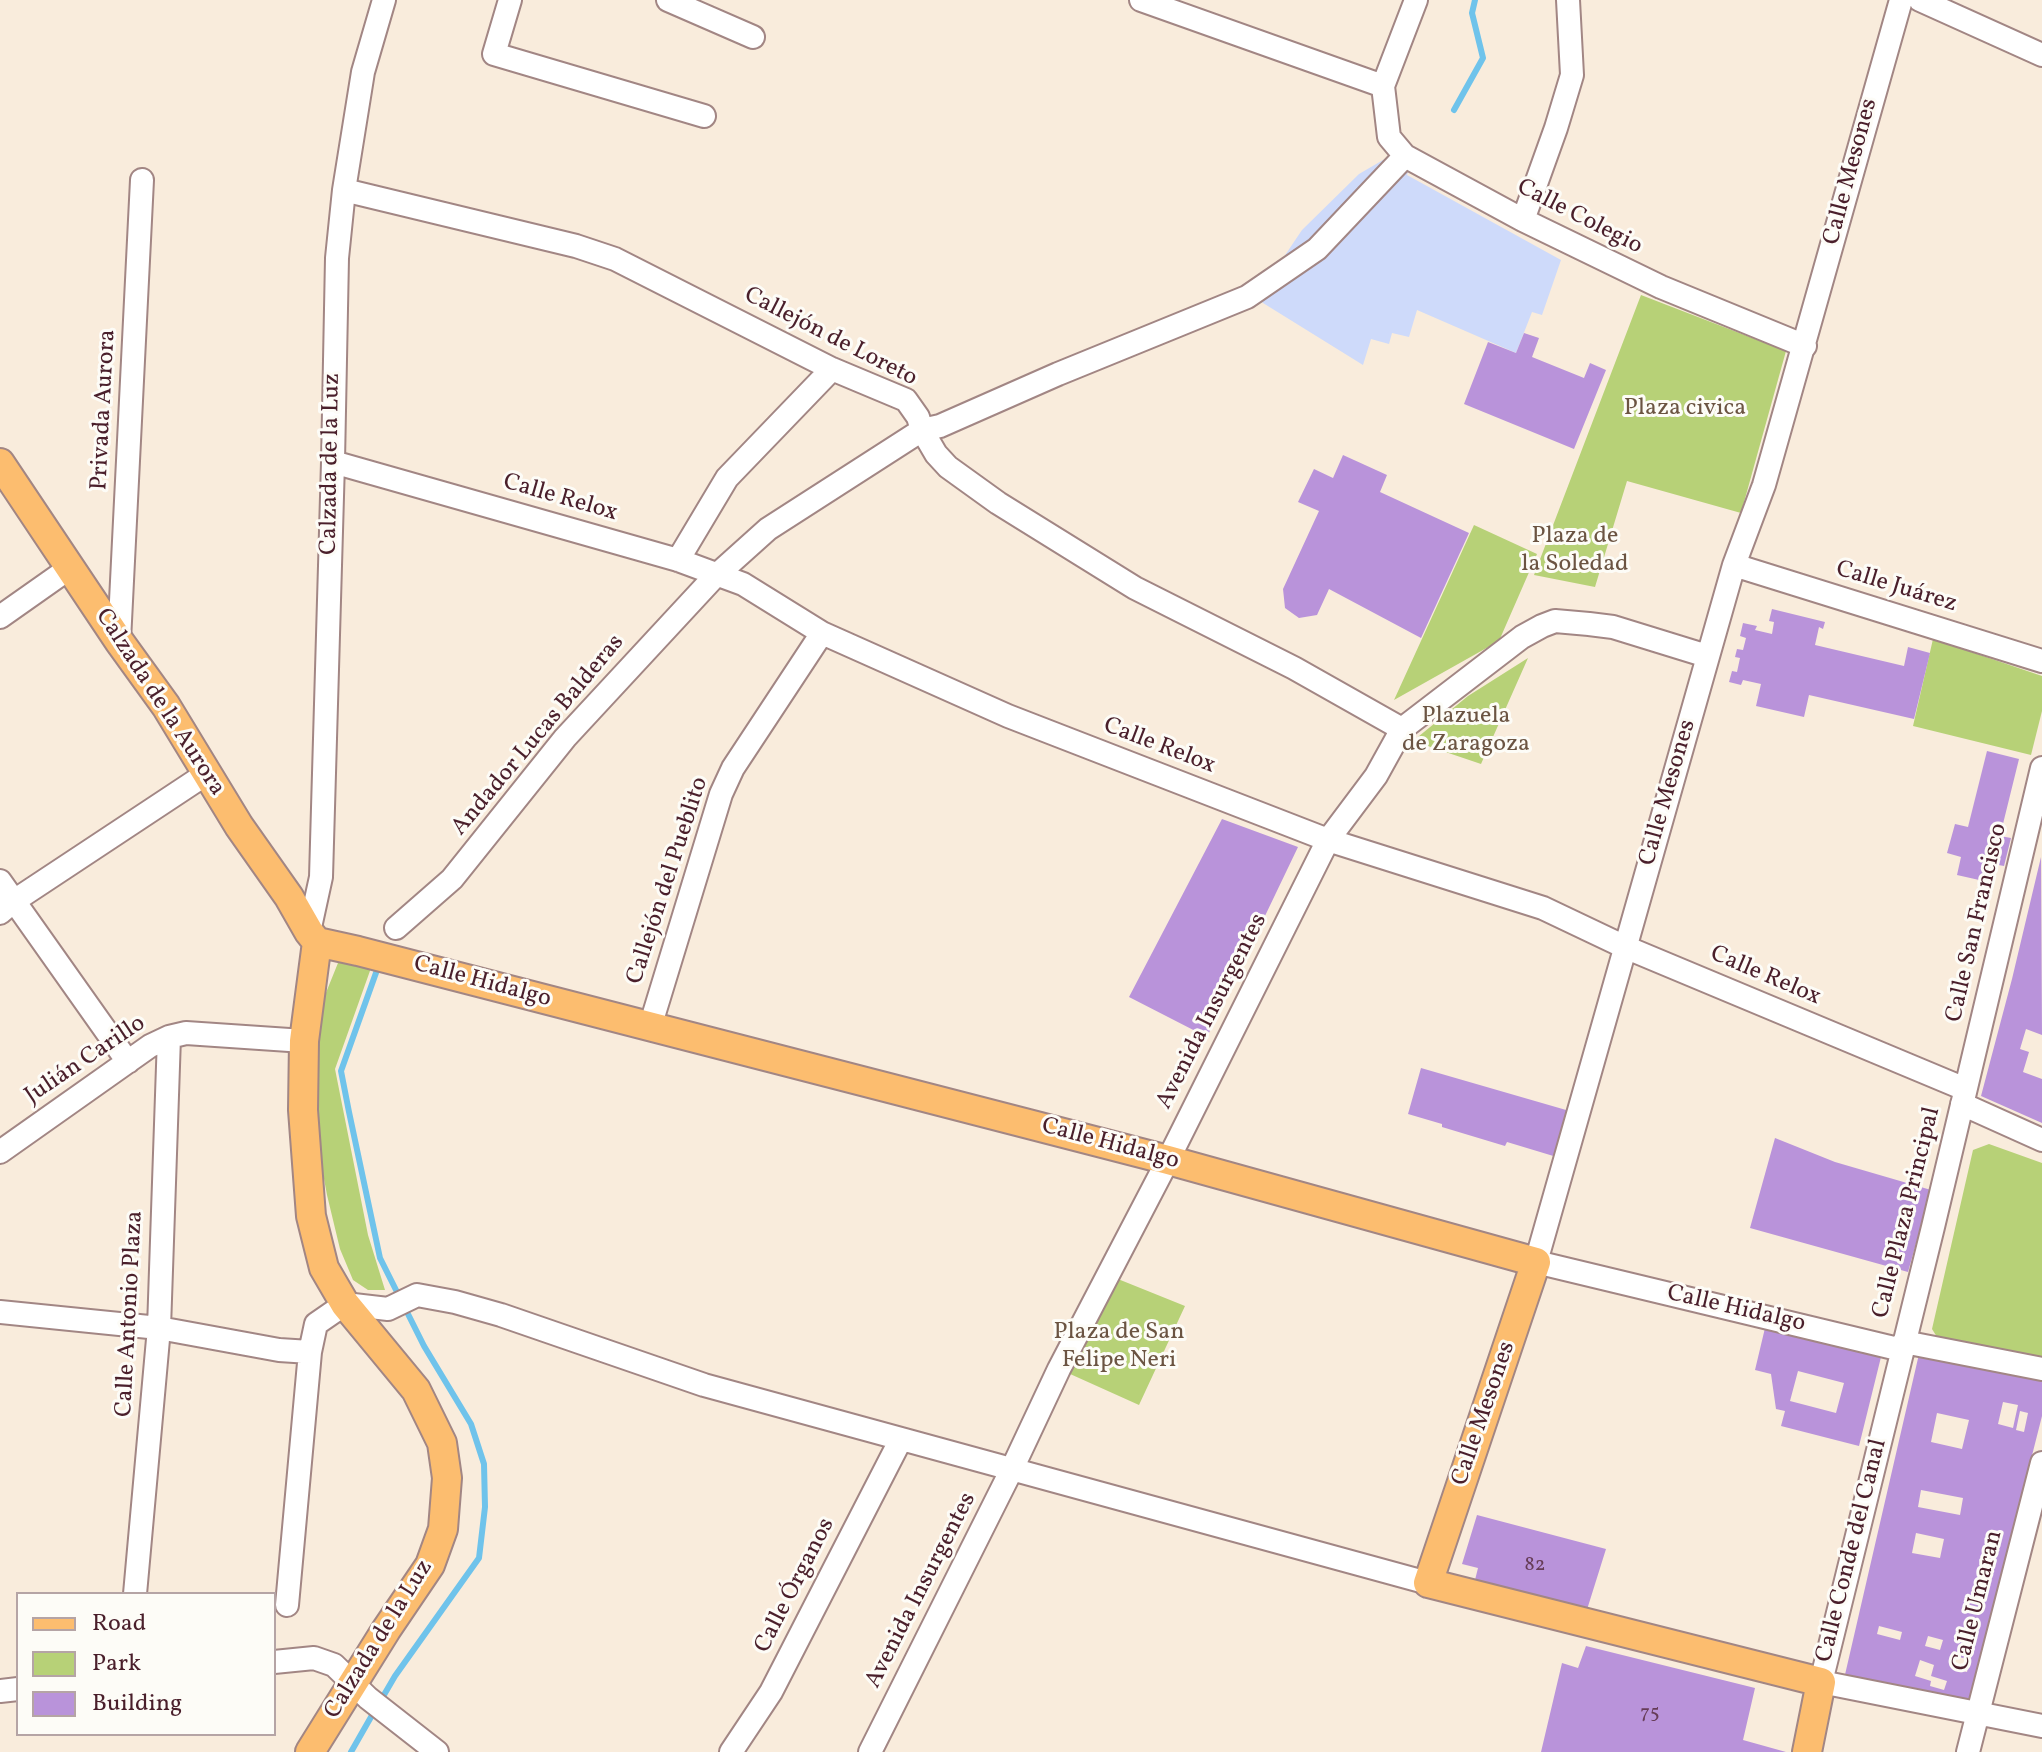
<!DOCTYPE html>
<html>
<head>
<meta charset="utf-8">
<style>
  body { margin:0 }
  #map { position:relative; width:2042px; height:1752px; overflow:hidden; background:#f9ecdc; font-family:Vollkorn,serif }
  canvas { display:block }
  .legend { position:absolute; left:16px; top:1592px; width:260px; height:144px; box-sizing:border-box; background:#fdfcf7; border:2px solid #b5a4a5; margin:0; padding:10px 14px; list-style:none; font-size:24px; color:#4a1f2b }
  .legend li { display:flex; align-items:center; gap:16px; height:40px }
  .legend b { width:40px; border:2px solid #b5a4a5 }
</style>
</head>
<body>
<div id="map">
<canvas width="2042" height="1752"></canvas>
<ul class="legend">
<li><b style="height:10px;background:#fcbd6f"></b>Road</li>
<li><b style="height:22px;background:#b7d177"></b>Park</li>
<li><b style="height:22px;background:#b993da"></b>Building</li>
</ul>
</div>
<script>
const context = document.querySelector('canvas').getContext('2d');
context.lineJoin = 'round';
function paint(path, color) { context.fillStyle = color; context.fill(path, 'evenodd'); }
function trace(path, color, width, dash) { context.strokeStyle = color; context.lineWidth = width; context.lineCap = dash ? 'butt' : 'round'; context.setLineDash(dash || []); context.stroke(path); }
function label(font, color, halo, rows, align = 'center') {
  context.font = font + ' Vollkorn,serif'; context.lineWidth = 6; context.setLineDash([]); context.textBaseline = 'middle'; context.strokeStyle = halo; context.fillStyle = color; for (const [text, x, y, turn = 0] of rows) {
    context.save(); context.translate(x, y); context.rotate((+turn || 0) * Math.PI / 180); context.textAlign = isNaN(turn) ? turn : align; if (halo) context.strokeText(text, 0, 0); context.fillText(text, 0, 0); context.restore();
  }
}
paint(new Path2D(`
  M 1395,153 L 1410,166 L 1407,175 L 1561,260 L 1542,315 L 1532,312 L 1516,353 L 1417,310 L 1409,337 L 1392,333 L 1389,344 L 1371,339 L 1363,365 L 1263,303 L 1248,288 L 1273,273 L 1302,230 L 1359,174 Z`), '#cedafa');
paint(new Path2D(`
  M 1641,295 L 1786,351 L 1741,513 L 1627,481 L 1595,587 L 1534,575 Z
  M 1474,525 L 1537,554 L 1499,641 L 1394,700 Z
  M 1933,639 L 2042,676 L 2042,711 L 2031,755 L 1913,726 Z
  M 1528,658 L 1481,764 L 1413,741 L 1468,696 Z
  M 340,958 L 371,968 L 335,1069 L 368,1235 L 385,1290 L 368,1290 L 353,1280 L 340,1249 L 327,1195 L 314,1125 L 319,1010 Z
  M 1989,1144 L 2042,1163 L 2042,1357 L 1937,1337 L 1932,1329 L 1973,1150 Z
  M 1108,1275 L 1185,1306 L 1139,1405 L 1059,1369 Z`), '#b7d177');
trace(new Path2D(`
  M 1454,110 L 1483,58 L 1472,13 L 1475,0
  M 377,970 L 341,1071 L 349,1112 L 380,1258 L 424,1346 L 471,1424 L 484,1464 L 485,1507 L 479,1558 L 395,1676 L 381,1700
  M 351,1752 L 375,1710`), '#6fc3eb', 6);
paint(new Path2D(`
  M 1524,333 L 1539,338 L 1532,357 L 1584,378 L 1590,363 L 1606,370 L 1574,449 L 1464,404 L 1488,342 L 1516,353 Z
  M 1343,455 L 1387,475 L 1380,492 L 1469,533 L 1421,638 L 1329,589 L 1317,615 L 1299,618 L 1285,608 L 1283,589 L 1319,511 L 1298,502 L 1314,469 L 1333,478 Z
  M 1772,609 L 1825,622 L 1823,629 L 1819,627 L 1815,645 L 1904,666 L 1908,647 L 1930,653 L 1914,719 L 1809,695 L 1804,717 L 1756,706 L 1761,684 L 1743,680 L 1741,685 L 1729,682 L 1732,671 L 1737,672 L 1740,658 L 1735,657 L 1737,649 L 1743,650 L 1746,638 L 1740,636 L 1743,623 L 1757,626 L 1755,630 L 1772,634 L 1774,622 L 1769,621 Z
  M 1987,751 L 2019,759 L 2000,836 L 2011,838 L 2004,866 L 1993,864 L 1988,882 L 1957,875 L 1961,857 L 1947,853 L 1955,824 L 1968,827 Z
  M 1222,819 L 1298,847 L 1207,1037 L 1129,997 Z
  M 2041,857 L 2042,1035 L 2026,1029 L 2020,1049 L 2029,1052 L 2023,1072 L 2042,1079 L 2042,1123 L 1981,1096 L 2012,979 Z
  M 1421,1068 L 1573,1112 L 1560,1158 L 1507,1142 L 1505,1146 L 1442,1127 L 1442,1124 L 1408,1114 Z
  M 1775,1138 L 1835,1162 L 1931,1190 L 1908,1272 L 1750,1228 Z
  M 1765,1328 L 1881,1357 L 1859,1446 L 1781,1426 L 1785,1411 L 1776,1409 L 1771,1374 L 1755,1370 ZM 1798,1371 L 1844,1383 L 1836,1413 L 1790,1401 Z
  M 1919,1354 L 2042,1377 L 2042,1416 L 1969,1704 L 1844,1679 ZM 2003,1402 L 2018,1405 L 2013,1428 L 1998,1424 ZM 2020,1411 L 2028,1413 L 2024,1432 L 2016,1430 ZM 1937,1413 L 1969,1420 L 1962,1449 L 1931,1442 ZM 1921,1490 L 1963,1498 L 1960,1515 L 1918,1507 ZM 1916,1533 L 1944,1539 L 1940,1558 L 1912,1553 ZM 1879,1626 L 1902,1632 L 1900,1640 L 1877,1634 ZM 1928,1636 L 1943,1640 L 1940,1650 L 1925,1646 ZM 1956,1656 L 1970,1660 L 1967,1672 L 1953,1668 ZM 1920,1660 L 1934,1665 L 1931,1676 L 1947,1681 L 1944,1690 L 1930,1686 L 1931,1681 L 1915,1676 Z
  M 1477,1515 L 1606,1549 L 1585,1616 L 1474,1584 L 1478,1568 L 1462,1564 Z
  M 1586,1646 L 1755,1688 L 1743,1740 L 1786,1752 L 1541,1752 L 1562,1663 L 1578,1668 Z`), '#b993da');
const minor = new Path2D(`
  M 510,0 L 494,54 L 704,116
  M 668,0 L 753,37
  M 1141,0 L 1383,86
  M 1416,0 L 1383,86 L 1389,137 L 1405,156 L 1523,220 L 1661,287 L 1805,346
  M 1901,0 L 1764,485 L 1734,565 L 1536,1262 L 1902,1350
  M 1920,0 L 2042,55
  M 344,190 L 576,246 L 615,259 L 832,369 L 906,400 L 918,417 L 922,430 L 936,454 L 948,467 L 998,503 L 1135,588 L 1294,668 L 1402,729
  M 1523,220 L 1556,128 L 1572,75 L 1568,0
  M 333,462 L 678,560 L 743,584 L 822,633 L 1008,716 L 1328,840 L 1543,908 L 1625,947 L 1965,1089
  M 678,560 L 727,478 L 832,369
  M 1734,565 L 2042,661
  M 719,573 L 768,529 L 922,430 L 940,426 L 1058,374 L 1247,297 L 1317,249 L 1405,156
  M 0,617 L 71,567
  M 119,641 L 142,180
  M 2042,768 L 1933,1227 L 1821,1682 L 2042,1726
  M 0,881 L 128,1062
  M 0,913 L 14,901 L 206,774
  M 396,928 L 452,879 L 565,738 L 717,574
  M 309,932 L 321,877 L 333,462 L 337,258 L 344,190 L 363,72 L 384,0
  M 650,1027 L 721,794 L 733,768 L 822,633
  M 1962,1104 L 2042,1140
  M 0,1152 L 150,1046 L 169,1037 L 186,1033 L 304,1041
  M 0,1312 L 159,1328 L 279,1350 L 310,1352 L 316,1324 L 345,1304 L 388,1309 L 417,1295 L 455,1302 L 501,1315 L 704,1385 L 1428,1583
  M 1904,1342 L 2042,1369
  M 135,1594 L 159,1328 L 169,1037
  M 287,1605 L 310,1352
  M 274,1662 L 314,1658 L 334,1665 L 368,1698 L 437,1752
  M 0,1691 L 18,1689
  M 731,1752 L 771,1692 L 901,1439
  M 870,1752 L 1012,1469 L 1059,1369 L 1168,1160 L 1328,840 L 1376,776 L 1402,729 L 1522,637 L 1542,626 L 1555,621 L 1589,624 L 1613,627 L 1707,656
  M 1968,1752 L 2042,1463`);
const major = new Path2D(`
  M 0,463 L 119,641 L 166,706 L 239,826 L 289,897 L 309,932 L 317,942
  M 317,942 L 358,951 L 1168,1160 L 1536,1262 L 1428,1583 L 1821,1682 L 1807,1752
  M 310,1752 L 386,1630 L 430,1565 L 443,1529 L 447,1478 L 442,1443 L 416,1390 L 345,1304 L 324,1268 L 311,1216 L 303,1110 L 304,1041 L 317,942`);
trace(minor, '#a28684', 26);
trace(major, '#a28684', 32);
trace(minor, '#fff', 22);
trace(major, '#fcbd6f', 28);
label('20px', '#663c57', null, [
  ["82",1535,1566],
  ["75",1650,1714]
]);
label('24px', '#4a1f2b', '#fdfcf7', [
  ["Calle Mesones",1852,172,-75],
  ["Calle Colegio",1579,218,27],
  ["Callejón de Loreto",830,338,27],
  ["Privada Aurora",105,410,-87],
  ["Calzada de la Luz",332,464,-89],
  ["Calle Relox",560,499,16],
  ["Calle Juárez",1896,588,17],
  ["Calzada de la Aurora",159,703,57],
  ["Andador Lucas Balderas",539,736,-50],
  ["Calle Relox",1159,747,21],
  ["Calle Mesones",1669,793,-74],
  ["Callejón del Pueblito",669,881,-72],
  ["Calle San Francisco",1978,923,-77],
  ["Calle Relox",1765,977,23],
  ["Calle Hidalgo",482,983,15],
  ["Avenida Insurgentes",1213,1012,-63],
  ["Julián Carillo",86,1061,-34],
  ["Calle Hidalgo",1110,1145,15],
  ["Calle Plaza Principal",1908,1213,-76],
  ["Calle Hidalgo",1736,1310,13],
  ["Calle Antonio Plaza",131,1314,-87],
  ["Calle Mesones",1485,1414,-71],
  ["Calle Conde del Canal",1853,1551,-76],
  ["Calle Órganos",796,1586,-63],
  ["Avenida Insurgentes",922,1591,-63],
  ["Calle Umaran",1979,1601,-76],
  ["Calzada de la Luz",380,1640,-58]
]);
label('24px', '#6b5442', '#fdfcf7', [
  ["Plaza civica",1685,410],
  ["Plaza de",1575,538],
  ["la Soledad",1575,566],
  ["Plazuela",1466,718],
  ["de Zaragoza",1466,746],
  ["Plaza de San",1119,1334],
  ["Felipe Neri",1119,1362]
]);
</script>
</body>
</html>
